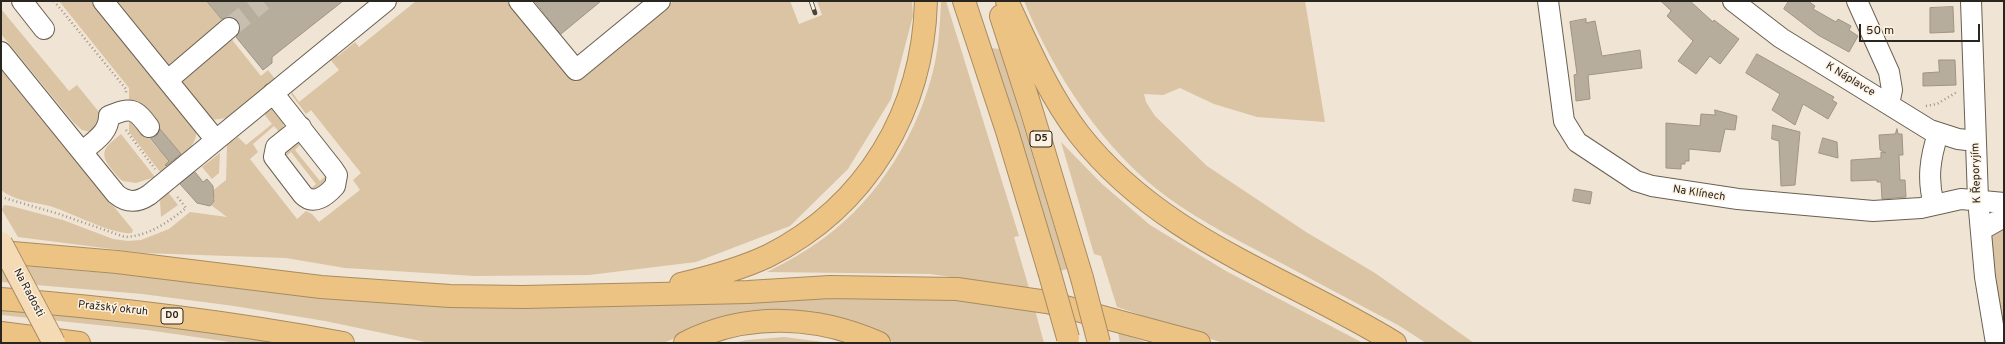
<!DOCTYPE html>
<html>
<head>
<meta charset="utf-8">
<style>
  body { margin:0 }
  #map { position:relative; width:2005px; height:344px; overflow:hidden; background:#f0e4d4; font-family:Overpass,sans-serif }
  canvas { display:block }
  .frame { position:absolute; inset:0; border:2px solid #29251f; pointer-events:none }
  .scale { position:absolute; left:1859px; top:24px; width:121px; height:18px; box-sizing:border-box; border:2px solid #29251f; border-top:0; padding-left:5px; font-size:12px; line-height:14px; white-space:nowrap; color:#29251f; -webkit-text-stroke:3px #fdf2e1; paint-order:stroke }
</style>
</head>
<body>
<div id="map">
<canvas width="2005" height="344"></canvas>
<div class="frame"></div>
<div class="scale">50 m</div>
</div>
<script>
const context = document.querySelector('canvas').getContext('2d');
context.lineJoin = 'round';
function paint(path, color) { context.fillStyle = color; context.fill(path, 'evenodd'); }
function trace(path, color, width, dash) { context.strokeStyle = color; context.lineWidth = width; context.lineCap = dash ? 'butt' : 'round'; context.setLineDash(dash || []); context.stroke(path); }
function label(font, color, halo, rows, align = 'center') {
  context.font = font + ' Overpass,sans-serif'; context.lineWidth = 3; context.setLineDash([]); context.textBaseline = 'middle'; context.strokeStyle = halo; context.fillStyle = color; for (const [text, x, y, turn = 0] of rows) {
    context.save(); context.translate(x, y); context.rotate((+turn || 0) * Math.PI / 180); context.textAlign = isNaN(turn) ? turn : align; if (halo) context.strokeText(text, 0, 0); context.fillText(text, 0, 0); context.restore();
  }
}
paint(new Path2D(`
  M 59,1 L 96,1 L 196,129 C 199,148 174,162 161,173 L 129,132 L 129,115 L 159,150 L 170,141 L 157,125 L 129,105 L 129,88 Z
  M 108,1 L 207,1 L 226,24 L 168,69 Z
  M 416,1 L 507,1 L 576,82 L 674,1 L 790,1 L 799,24 L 822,15 L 817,1 L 912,1 L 913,16 L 891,99 L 848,169 L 790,226 L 696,262 L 589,275 L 475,276 L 345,268 L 286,258 L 143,253 L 18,237 L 2,210 L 4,205 L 11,206 L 63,220 L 113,239 L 128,241 L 141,240 L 169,229 L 190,212 L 227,217 L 211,205 L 215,199 L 211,192 L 226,180 L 227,145 L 238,137 L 246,145 L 272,124 L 264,114 L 272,108 C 282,114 287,124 281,134 L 274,126 L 253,144 L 258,152 L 250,159 L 297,219 L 306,211 L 312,214 L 319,222 L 360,190 L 353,180 L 361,173 L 311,110 L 306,114 L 291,94 L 292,92 L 299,102 L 339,70 L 328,57 L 334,52 L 338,56 L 355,42 L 359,47 Z
  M 941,1 L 946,1 L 1019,236 L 1014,237 L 1029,288 L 930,274 L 767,272 C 787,262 806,251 824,238 C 879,198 919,132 934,67 C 939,45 940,23 941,1 Z
  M 1024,1 L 1305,1 L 1325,122 L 1257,117 L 1214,104 L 1180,88 L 1163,95 L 1144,94 L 1146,102 L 1155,116 L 1207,166 L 1306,232 L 1375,273 L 1474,343 L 1426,343 L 1398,325 C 1359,305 1321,284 1283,264 C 1243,243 1203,223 1167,197 C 1103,150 1054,74 1024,1 Z
  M 1,9 L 69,91 L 77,85 L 99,112 L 101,122 L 91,132 L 82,130 L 73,122 L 1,34 Z
  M 229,36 L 261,76 L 268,70 L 275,79 L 228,118 L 211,120 L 183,85 L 182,81 Z
  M 991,48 L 1000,49 L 1067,269 L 1060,271 Z
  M 1,69 L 133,230 L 132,233 C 113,235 74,214 53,207 C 36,202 16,202 1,190 Z
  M 121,134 L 155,177 L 136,183 L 123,181 C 119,179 116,174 112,170 C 97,151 106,147 121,134 Z
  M 295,141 L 303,142 L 295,150 L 320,181 L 328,174 L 330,179 L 315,192 L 308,191 L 316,184 L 291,152 L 282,159 L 282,152 Z
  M 1061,142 L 1102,184 L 1150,225 L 1226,271 L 1363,343 L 1223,343 L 1117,307 L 1101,256 L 1094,254 Z
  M 220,153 L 219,173 L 212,179 L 202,167 Z
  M 167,191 L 178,205 L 161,217 L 160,201 Z
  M 2004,221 L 2004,337 L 1989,249 L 1991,230 Z
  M 1,264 L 190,280 L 332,298 L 462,307 L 566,308 L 895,294 L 974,301 L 1035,310 L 1044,343 L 895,343 L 864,326 L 678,337 L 663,343 L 430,343 L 325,321 L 234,306 L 142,294 L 1,282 Z
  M 1,308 L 147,323 L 279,343 L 237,343 L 147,330 L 1,315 Z
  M 1118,332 L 1148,343 L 1120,343 Z
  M 784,337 L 831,343 L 733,343 L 747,340 Z`), '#dac4a4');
const building = new Path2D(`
  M 207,1 L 343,1 L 272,57 L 272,63 L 263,70 L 236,37 L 240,31 L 238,21 L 232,17 L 222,19 Z
  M 535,1 L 601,1 L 561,34 Z
  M 1661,1 L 1690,1 L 1713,22 L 1714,20 L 1739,39 L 1720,64 L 1710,56 L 1696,74 L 1678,61 L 1693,41 L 1667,16 L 1671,11 Z
  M 1789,1 L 1808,1 L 1815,6 L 1813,9 L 1836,22 L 1838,19 L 1851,26 L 1849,30 L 1858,36 L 1849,52 L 1818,35 L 1784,9 Z
  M 1953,7 L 1954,32 L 1930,33 L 1930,8 Z
  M 1586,19 L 1586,23 L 1595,21 L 1602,56 L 1640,50 L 1642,68 L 1588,75 L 1590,99 L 1576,101 L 1574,75 L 1577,74 L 1570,22 Z
  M 1757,54 L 1834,97 L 1832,100 L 1837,103 L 1828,119 L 1803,104 L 1795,125 L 1772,110 L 1780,94 L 1746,73 Z
  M 1939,60 L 1955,60 L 1956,85 L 1923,86 L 1923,73 L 1939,72 Z
  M 1715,110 L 1737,116 L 1735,130 L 1725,129 L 1720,152 L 1689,149 L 1689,161 L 1685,161 L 1685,164 L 1681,164 L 1681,169 L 1666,168 L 1666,123 L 1700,126 L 1701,114 L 1715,115 Z
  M 1773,125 L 1800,132 L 1795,185 L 1781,186 L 1779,141 L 1772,139 Z
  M 160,129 L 181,154 L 166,166 L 165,165 L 169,161 L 150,138 L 156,136 Z
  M 1897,129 L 1898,134 L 1902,134 L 1903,155 L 1899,155 L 1900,180 L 1905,180 L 1906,197 L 1882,199 L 1881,182 L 1877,182 L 1877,180 L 1851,181 L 1851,160 L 1881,158 L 1881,152 L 1886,153 L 1880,150 L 1879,135 L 1895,134 Z
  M 1823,138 L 1837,142 L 1838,158 L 1819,153 Z
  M 195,172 L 203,182 L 207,179 L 213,186 L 214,201 L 210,206 L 197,203 L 180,184 Z
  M 1575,189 L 1592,192 L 1590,204 L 1573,201 Z`);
paint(building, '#b7ad9d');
trace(building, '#9f9485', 1);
trace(new Path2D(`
  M 229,28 L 263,1`), '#c8beb0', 20, [20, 10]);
const minor = new Path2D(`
  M 22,1 L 44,29
  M 103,1 L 215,139
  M 519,1 L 576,70 L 660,1
  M 1548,1 L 1564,121 L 1577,142 L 1636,181 L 1652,186 L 1738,199 L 1873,211 L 1921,208 L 1961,199 L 2004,203
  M 1733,1 L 1781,38 L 1930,130 L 1958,139 L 1976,141
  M 1857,1 L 1889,72 L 1892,90 L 1889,104
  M 1971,1 L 1978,199 L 1985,277 L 1996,343
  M 1,52 L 116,194 C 127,203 137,203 149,195 L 386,1
  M 168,80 L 229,28
  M 273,93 L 333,169 L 337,175 L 335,186 C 327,195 314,206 303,195 L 274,157 L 276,147 L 301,127
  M 82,152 C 94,141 109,133 109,116 C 131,107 135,108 149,127
  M 1934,204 C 1927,180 1930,158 1938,134
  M 1981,230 L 2004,217`);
const highway = new Path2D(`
  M 964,1 L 1007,131 L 1049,271
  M 1007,1 C 1028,46 1049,95 1079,134 C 1161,239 1286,276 1395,343
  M 1001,16 L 1031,109 L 1082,278
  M 1,252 L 117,262 L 321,287 L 450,296 L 523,297 L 748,292 L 830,287 L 957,289 L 1047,302 L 1199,343
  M 681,284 C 711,277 740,269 768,256 C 867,206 923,111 926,1
  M 1,299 C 116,308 230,322 343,343
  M 1,333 L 79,343
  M 685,343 C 746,312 817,315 879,343`);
trace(minor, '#6a6052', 22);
trace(highway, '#a88c61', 24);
trace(new Path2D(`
  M 54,1 L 126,89 L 126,93
  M 1926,106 L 1937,104 L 1957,92
  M 126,130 L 155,169
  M 1,197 L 59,214 L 125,237 C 149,236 168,222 186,208 L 176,195`), '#9d9488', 2.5, [1, 3]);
trace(minor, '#fff', 20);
trace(highway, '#edc384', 22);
const rail = new Path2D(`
  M 811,1 L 815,13`);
trace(rail, '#48433b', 4.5);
trace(rail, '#fdf2e1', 3, [9]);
const majorBridge = new Path2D(`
  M 1,243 L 54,343`);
const highwayBridge = new Path2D(`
  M 1049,271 L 1068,338
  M 1082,278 L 1099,343`);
trace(majorBridge, '#a88c61', 24, []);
trace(highwayBridge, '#a88c61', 24, []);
trace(majorBridge, '#f4dbb5', 22);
trace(highwayBridge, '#edc384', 22);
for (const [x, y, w] of [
  [1041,139,22],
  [172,316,22]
]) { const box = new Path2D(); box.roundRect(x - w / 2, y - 8, w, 16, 3); context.fillStyle = '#fdf2e1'; context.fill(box); trace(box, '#29251f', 1); }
label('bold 10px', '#29251f', null, [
  ["D5",1041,139],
  ["D0",172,316]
]);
label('11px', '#29251f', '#fdf2e1', [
  ["K Náplavce",1850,80,31],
  ["K Řeporyjím",1977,173,-92],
  ["Na Klínech",1699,194,9],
  ["Na Radosti",28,293,62],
  ["Pražský okruh",113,309,6]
]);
</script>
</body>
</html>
